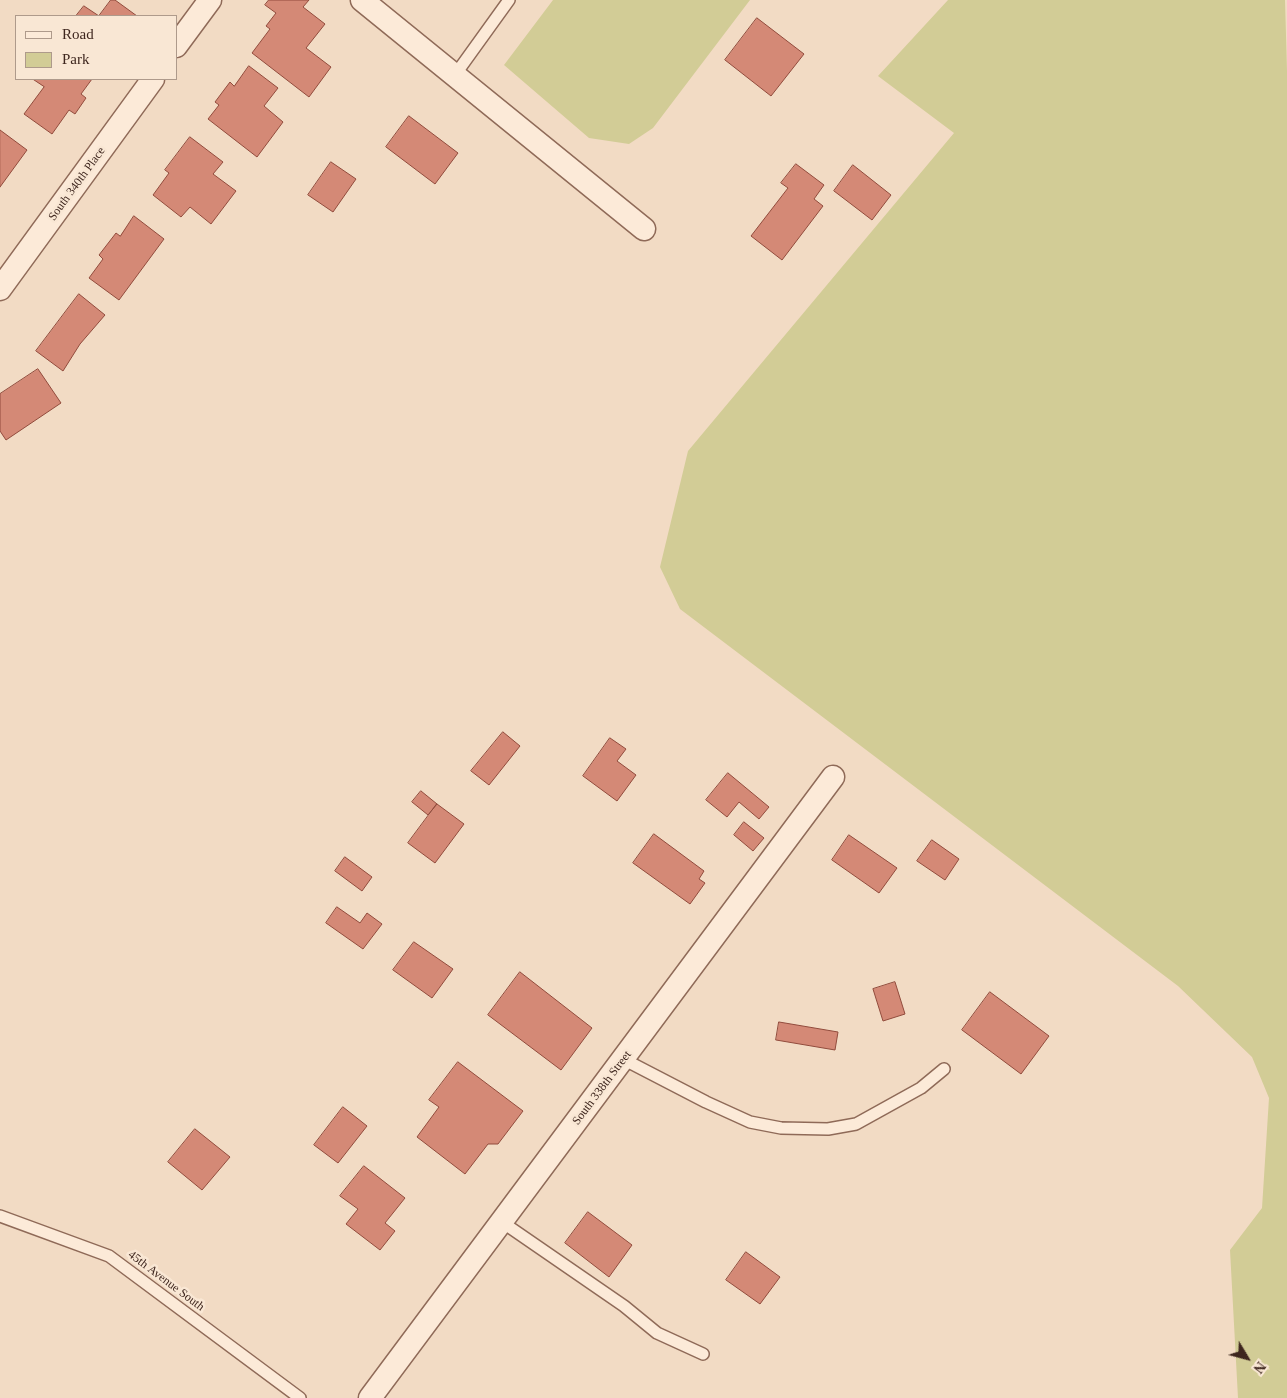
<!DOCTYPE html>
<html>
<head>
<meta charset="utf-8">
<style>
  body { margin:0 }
  #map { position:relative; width:1287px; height:1398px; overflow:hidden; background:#f2dbc4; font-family:"Times New Roman",serif }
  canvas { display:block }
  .legend { position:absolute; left:15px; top:15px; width:162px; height:65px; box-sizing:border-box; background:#f9e7d4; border:1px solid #ae9a8b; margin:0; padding:6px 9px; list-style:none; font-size:15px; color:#3e261e }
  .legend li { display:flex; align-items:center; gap:10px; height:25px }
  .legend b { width:25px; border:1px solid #ae9a8b }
  .north { position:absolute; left:1222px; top:1333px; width:50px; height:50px; -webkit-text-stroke:4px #f9e7d4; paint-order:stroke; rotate:127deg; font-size:14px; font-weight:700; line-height:20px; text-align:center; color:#3e261e }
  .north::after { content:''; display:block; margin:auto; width:18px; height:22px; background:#3e261e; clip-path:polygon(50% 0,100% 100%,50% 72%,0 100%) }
</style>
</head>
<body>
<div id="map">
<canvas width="1287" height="1398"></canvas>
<ul class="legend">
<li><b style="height:6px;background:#fcead8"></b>Road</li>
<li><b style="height:14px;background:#d2cc96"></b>Park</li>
</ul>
<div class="north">N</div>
</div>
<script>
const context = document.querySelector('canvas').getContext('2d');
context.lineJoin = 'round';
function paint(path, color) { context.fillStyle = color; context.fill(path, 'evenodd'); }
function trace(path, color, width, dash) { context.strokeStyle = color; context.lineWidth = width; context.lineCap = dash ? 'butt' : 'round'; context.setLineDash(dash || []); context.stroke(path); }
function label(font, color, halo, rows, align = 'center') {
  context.font = font + ' "Times New Roman",serif'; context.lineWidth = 5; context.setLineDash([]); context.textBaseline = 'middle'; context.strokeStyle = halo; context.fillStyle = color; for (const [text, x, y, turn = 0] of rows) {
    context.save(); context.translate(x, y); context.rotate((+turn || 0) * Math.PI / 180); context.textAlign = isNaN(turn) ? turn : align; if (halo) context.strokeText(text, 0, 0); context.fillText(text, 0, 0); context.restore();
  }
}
paint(new Path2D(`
  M 553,0 L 750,0 L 653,128 L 629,144 L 589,138 L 504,65 Z
  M 948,0 L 1285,0 L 1287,71 L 1287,1398 L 1238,1398 L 1230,1250 L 1262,1208 L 1269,1098 L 1252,1057 L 1178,986 L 680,609 L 660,567 L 688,451 L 954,133 L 878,76 Z`), '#d2cc96');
const building = new Path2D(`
  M 111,0 L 115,0 L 137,16 L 99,16 Z
  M 269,0 L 309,0 L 303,7 L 325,24 L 306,48 L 331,67 L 309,97 L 252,53 L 270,29 L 266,26 L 276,13 L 265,5 Z
  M 84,6 L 99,16 L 76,16 Z
  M 757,18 L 804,54 L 771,96 L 725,60 Z
  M 249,66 L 278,88 L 264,106 L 283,122 L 257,157 L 208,119 L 219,105 L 215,102 L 230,82 L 234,86 Z
  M 33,79 L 92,79 L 81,94 L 86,98 L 75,114 L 69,110 L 52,134 L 24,114 L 44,87 Z
  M 409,116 L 458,153 L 435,184 L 386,147 Z
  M 0,130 L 27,150 L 0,187 Z
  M 190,137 L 223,162 L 213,174 L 236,191 L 211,224 L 190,207 L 181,217 L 153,195 L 169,173 L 165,170 Z
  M 331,162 L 356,179 L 333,212 L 308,195 Z
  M 796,164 L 824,185 L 814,199 L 823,206 L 782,260 L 751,236 L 788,188 L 781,183 Z
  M 853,165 L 891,195 L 872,220 L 834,191 Z
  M 134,216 L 164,239 L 119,300 L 89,278 L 103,259 L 99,255 L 116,233 L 120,236 Z
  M 79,294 L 105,315 L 80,344 L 63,371 L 36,351 Z
  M 38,369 L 61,403 L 6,440 L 0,431 L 0,394 Z
  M 503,732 L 520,746 L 489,785 L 471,771 Z
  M 610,738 L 626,749 L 617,761 L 636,775 L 617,801 L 583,776 Z
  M 728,773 L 769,807 L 759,819 L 739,802 L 727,817 L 706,800 Z
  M 421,791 L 437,804 L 428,815 L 412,802 Z
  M 437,804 L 464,824 L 435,863 L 408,843 Z
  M 744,822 L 764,838 L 753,851 L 734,835 Z
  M 654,834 L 704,871 L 699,879 L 705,883 L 690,904 L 633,863 Z
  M 849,835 L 897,868 L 879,893 L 832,860 Z
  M 932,840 L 959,859 L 945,880 L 917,861 Z
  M 345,857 L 372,877 L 362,891 L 335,871 Z
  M 337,907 L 360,923 L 367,913 L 382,924 L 363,949 L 326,923 Z
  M 414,942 L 453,969 L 432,998 L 393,970 Z
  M 520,972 L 592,1028 L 561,1070 L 488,1015 Z
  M 895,982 L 905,1014 L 883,1021 L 873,989 Z
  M 990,992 L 1049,1036 L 1021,1074 L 962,1030 Z
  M 779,1022 L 838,1032 L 835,1050 L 776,1040 Z
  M 458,1062 L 523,1111 L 498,1144 L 488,1144 L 465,1174 L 417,1137 L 439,1107 L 429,1100 Z
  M 343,1107 L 367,1126 L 338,1163 L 314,1145 Z
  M 195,1129 L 230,1157 L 202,1190 L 168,1162 Z
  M 364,1166 L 405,1198 L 385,1223 L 395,1231 L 380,1250 L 346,1224 L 358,1209 L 340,1196 Z
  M 588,1212 L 632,1245 L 609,1277 L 565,1243 Z
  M 746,1252 L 780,1277 L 760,1304 L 726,1280 Z`);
paint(building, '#d48976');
trace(building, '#914b3c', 1);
const service = new Path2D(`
  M 455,75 L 509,0
  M 623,1059 L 706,1102 L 750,1122 L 781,1128 L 828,1129 L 856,1124 L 921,1088 L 944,1069
  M 0,1216 L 109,1256 L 300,1398
  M 502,1222 L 624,1306 L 657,1333 L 703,1354`);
const minor = new Path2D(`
  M 362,0 L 644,229
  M 176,46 L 210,0
  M 0,289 L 153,79
  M 370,1398 L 833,777`);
trace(service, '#8f6a58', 14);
trace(minor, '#8f6a58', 25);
trace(service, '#fcead8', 11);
trace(minor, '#fcead8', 22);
label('12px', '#3e261e', '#f9e7d4', [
  ["South 340th Place",77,184,-54],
  ["South 338th Street",602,1088,-53],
  ["45th Avenue South",166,1281,37]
]);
</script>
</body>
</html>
